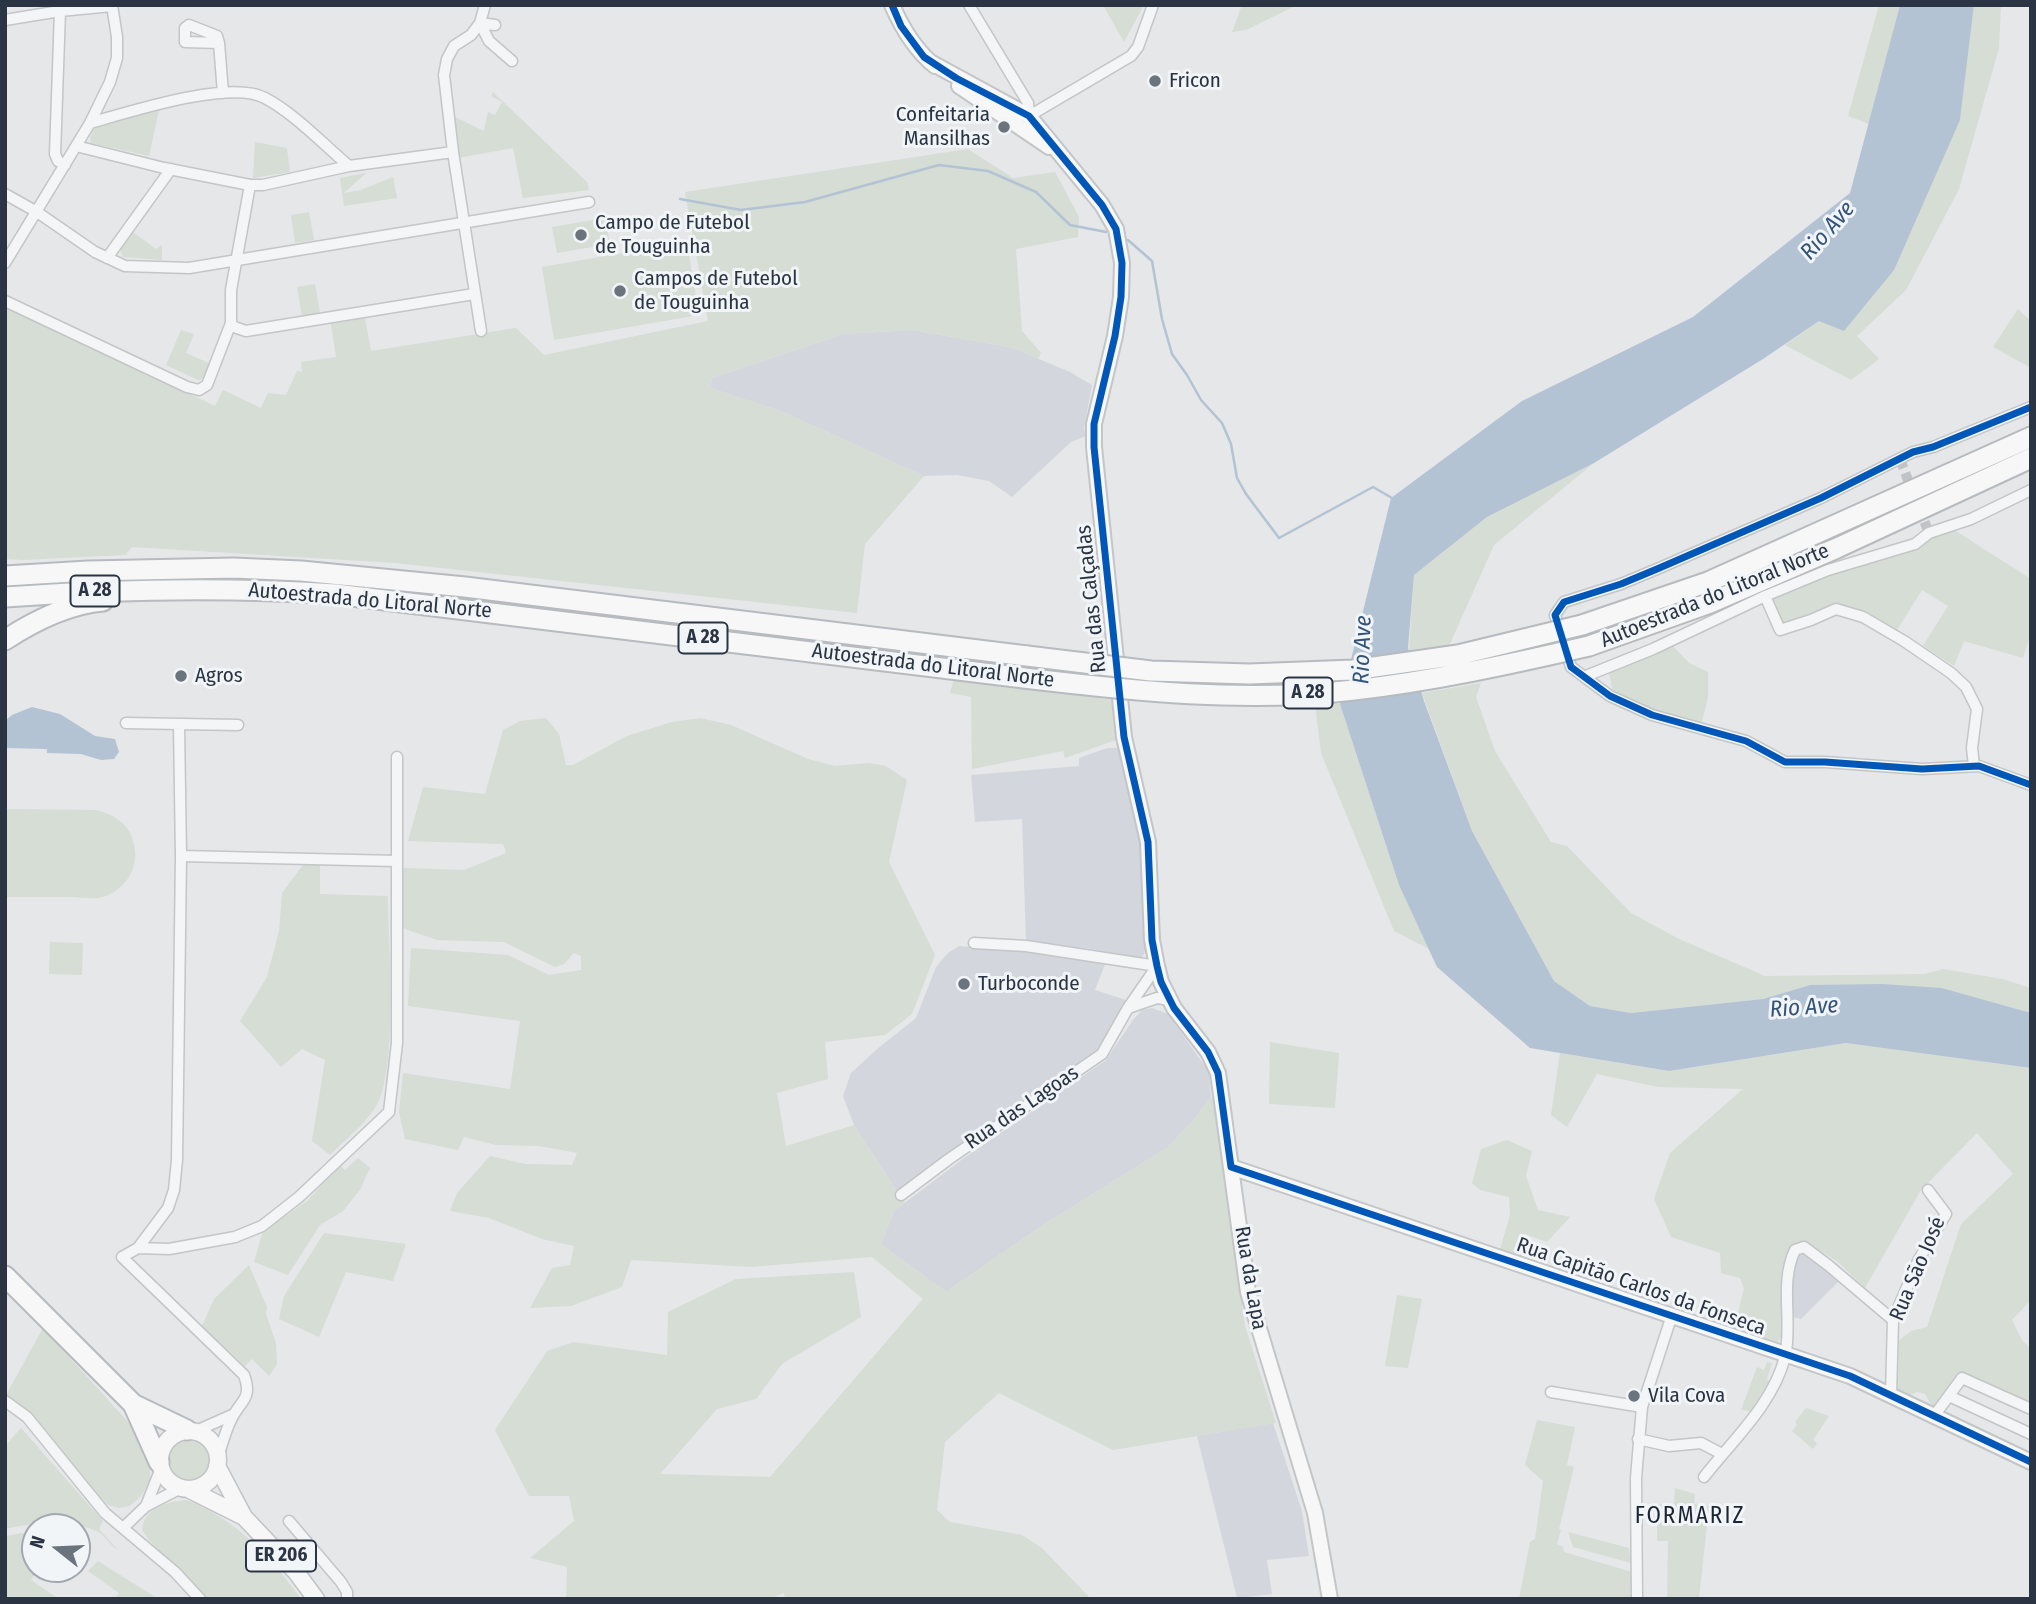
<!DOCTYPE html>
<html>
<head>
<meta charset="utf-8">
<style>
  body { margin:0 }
  #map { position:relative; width:2036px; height:1604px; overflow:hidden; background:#e5e7e9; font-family:"Fira Sans Condensed",sans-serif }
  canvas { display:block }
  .frame { position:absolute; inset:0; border:7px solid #2a3443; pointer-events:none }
  .north { position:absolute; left:21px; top:1513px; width:70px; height:70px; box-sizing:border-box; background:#f2f5f8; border:2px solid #a2a8b0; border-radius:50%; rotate:288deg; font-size:19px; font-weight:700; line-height:28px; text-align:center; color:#2a3443 }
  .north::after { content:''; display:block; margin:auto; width:24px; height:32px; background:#6b737d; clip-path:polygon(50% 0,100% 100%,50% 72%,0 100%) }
</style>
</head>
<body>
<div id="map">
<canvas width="2036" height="1604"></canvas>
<div class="frame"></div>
<div class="north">N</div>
</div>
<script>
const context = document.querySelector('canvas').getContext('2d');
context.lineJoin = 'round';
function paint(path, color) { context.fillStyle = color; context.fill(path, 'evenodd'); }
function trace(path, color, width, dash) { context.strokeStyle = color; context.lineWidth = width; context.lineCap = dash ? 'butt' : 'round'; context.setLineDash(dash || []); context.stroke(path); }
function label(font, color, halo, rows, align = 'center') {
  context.font = font + ' "Fira Sans Condensed",sans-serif'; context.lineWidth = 6; context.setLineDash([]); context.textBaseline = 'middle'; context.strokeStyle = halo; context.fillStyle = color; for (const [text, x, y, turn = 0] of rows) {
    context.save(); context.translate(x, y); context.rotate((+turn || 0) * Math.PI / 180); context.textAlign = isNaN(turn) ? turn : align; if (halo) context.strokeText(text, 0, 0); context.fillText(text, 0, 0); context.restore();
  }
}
paint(new Path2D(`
  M 912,330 L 1010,347 L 1070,372 L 1092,385 L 1084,428 L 1086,436 L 1071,442 L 1012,497 L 989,481 L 957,475 L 924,476 L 783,412 L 710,388 L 712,378 L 843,334 Z
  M 1107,748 L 1117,748 L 1121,753 L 1140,842 L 1147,949 L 1141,959 L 1092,949 L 1026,941 L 1022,819 L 975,822 L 971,775 L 1079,766 L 1079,758 Z
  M 959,946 L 1050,954 L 1106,962 L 1095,990 L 1126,1000 L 1100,1049 L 897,1191 L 854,1125 L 843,1096 L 851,1073 L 876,1050 L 916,1018 L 936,967 L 948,953 Z
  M 1152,1008 L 1168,1014 L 1209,1072 L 1211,1097 L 1191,1123 L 1168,1147 L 1043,1225 L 946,1292 L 881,1244 L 894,1211 L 964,1158 L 1106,1060 L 1133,1020 L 1142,1010 Z
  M 1800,1252 L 1803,1252 L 1841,1279 L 1801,1319 L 1792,1317 L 1791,1285 L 1797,1256 Z
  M 1273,1423 L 1302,1511 L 1309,1556 L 1267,1560 L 1272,1594 L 1237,1598 L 1197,1436 Z`), '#d3d6dc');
paint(new Path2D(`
  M 1103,5 L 1144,5 L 1124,42 Z
  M 1242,5 L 1297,5 L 1246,30 L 1232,32 Z
  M 1879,5 L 1900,5 L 1869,124 L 1848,116 Z
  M 1974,5 L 2001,5 L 1999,48 L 1959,189 L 1906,290 L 1857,336 L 1879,359 L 1851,380 L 1785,345 L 1819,321 L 1960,120 Z
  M 493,92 L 587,182 L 589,190 L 523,198 L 513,148 L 458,158 L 453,116 L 484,131 L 488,112 L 495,115 L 502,102 L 491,96 Z
  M 159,110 L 149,156 L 91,143 L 90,138 L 95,127 Z
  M 255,142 L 287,148 L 290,172 L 253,178 Z
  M 968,149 L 1013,178 L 1055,172 L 1079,217 L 1078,237 L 1016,249 L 1022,331 L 1041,353 L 1038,359 L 1010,347 L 912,330 L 843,334 L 712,378 L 710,388 L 783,412 L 924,476 L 865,544 L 857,613 L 395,563 L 132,547 L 125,555 L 23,560 L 5,559 L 5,306 L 215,406 L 223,390 L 261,408 L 268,393 L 286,395 L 297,371 L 302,372 L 301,362 L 336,357 L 331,324 L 365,318 L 371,351 L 516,328 L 544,355 L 708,321 L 685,192 Z
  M 366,173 L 344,193 L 361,190 L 393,177 L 397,198 L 344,206 L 340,178 Z
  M 309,212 L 314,240 L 295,243 L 291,215 Z
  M 605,218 L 610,244 L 557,253 L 552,227 Z
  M 133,232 L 156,249 L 162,245 L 162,260 L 123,257 L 120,250 Z
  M 687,242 L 699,315 L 554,340 L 542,267 Z
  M 315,284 L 320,313 L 302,316 L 297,287 Z
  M 2018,309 L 2031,321 L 2031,368 L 1993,347 Z
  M 181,330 L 194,334 L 186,353 L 211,364 C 208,372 208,379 198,380 L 166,365 Z
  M 1594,463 L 1494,545 L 1449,646 L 1409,650 L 1414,575 L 1487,517 Z
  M 1951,528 L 2031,579 L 2031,633 L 2023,658 L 1964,641 L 1954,666 L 1923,646 L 1948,606 L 1922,590 L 1897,630 C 1880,620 1855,602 1834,606 C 1818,610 1801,619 1786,625 L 1778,620 L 1770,601 L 1772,595 Z
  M 1672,645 L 1689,663 L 1708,672 L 1708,697 L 1701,726 L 1641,707 L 1613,692 L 1609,673 Z
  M 954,679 L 1114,700 L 1116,740 L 1065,758 L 1063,751 L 972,769 L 971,697 L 950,693 Z
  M 1481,683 L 1476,697 L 1495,751 L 1551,842 L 1567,846 L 1631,913 L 1679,939 L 1765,976 L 1925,974 L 1943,969 L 2002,979 L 2031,988 L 2031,1013 L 1942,988 L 1810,985 L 1763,999 L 1631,1013 L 1590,1006 L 1554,981 L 1472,831 L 1422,693 Z
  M 1315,704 L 1340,704 L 1399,885 L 1429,949 L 1394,931 L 1321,753 Z
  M 546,718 L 559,734 L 566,765 L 573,765 L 627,736 L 672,722 L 700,718 L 731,725 L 808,759 L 835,766 L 869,763 L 886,766 L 907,780 L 889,862 L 935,955 L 912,1014 L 885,1035 L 825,1042 L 828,1079 L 777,1093 L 786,1146 L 854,1125 L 905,1203 L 894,1211 L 881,1244 L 946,1292 L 1043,1225 L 1168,1147 L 1191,1123 L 1211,1097 L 1215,1101 L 1245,1326 L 1276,1423 L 1113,1450 L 999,1393 L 945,1442 L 937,1510 L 950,1522 L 1022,1535 L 1042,1548 L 1091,1599 L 785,1599 L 784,1593 L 769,1599 L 566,1599 L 567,1567 L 530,1558 L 574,1521 L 569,1496 L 529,1496 L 495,1430 L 547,1351 L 574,1342 L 667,1355 L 668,1312 L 736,1279 L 854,1272 L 861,1317 L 782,1364 L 756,1399 L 717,1409 L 660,1474 L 770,1477 L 923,1299 L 872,1257 L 751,1267 L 631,1260 L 622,1287 L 571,1306 L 530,1308 L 552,1268 L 570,1265 L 574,1246 L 542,1239 L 489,1218 L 450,1211 L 457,1193 L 490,1156 L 525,1164 L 572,1165 L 577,1153 L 539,1146 L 496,1145 L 464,1137 L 458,1150 L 405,1139 L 399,1112 L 403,1073 L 510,1089 L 520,1021 L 408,1006 L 411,948 L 508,955 L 549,975 L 581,970 L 581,956 L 574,953 L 564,964 L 555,967 L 504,942 L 437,940 L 402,928 L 403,868 L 464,870 L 506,853 L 503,844 L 408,841 L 423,787 L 485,794 L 503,730 L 520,721 Z
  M 5,809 L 97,810 C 116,816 130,824 134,845 C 140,869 123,893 99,898 C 90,899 80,897 71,897 C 49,897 27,897 5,897 Z
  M 303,865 L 320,865 L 320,894 L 388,896 C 388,943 399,1073 375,1108 C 364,1125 345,1140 330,1155 L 312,1141 L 325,1060 L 302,1049 L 281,1067 L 240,1021 L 267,977 L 279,931 L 282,893 Z
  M 50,942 L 83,943 L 82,975 L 49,974 Z
  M 1270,1042 L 1339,1053 L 1335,1108 L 1269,1104 Z
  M 1846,1043 L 2031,1068 L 2031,1300 L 2012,1320 L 2022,1340 L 2031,1349 L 2031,1404 L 1962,1372 L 1934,1410 L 1925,1394 L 1918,1392 L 1909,1395 L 1898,1392 L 1899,1340 L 1911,1331 L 1927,1327 L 1961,1224 L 2013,1174 L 1977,1133 L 1921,1190 L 1865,1288 L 1837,1261 L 1804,1241 L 1789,1249 L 1783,1281 L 1782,1336 L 1778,1342 L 1735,1326 L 1744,1288 L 1740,1278 L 1721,1273 L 1720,1253 L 1671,1237 L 1654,1199 L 1670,1153 L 1743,1089 L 1658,1087 L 1597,1074 L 1567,1127 L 1551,1115 L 1560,1053 L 1669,1071 Z
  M 1507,1140 L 1532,1151 L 1526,1176 L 1538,1210 L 1570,1217 L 1547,1242 L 1525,1234 L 1524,1262 L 1499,1253 L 1510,1215 L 1509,1197 L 1480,1190 L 1472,1183 L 1481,1149 Z
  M 358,1158 L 370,1168 L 360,1190 L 343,1211 L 320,1225 L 288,1275 L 254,1262 L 263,1231 L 307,1201 L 340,1165 L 345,1170 Z
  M 324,1233 L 406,1244 L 393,1281 L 346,1272 L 319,1337 L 279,1319 L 284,1296 Z
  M 249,1265 L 267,1307 L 266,1314 L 276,1343 L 277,1364 L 269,1376 L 252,1359 L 245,1366 L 202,1326 L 214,1299 Z
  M 1397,1295 L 1422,1299 L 1408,1368 L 1385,1366 Z
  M 43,1328 L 129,1423 L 145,1446 L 150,1463 L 150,1481 L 142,1495 L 130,1506 L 119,1508 L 108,1505 L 94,1492 L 28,1410 L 6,1395 Z
  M 1767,1362 L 1772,1363 L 1767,1379 L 1772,1383 L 1751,1411 L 1741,1410 L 1757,1367 L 1764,1370 Z
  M 1806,1408 L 1829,1416 L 1813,1440 L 1817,1443 L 1813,1449 L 1792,1431 L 1797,1425 L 1795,1422 Z
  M 1537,1420 L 1575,1427 L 1567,1465 L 1574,1467 L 1559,1529 L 1561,1530 L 1557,1544 L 1563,1547 L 1564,1552 L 1632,1572 L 1631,1599 L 1519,1599 L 1530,1542 L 1535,1539 L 1543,1481 L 1525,1465 Z
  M 21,1428 L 103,1521 L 99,1529 L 118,1550 C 110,1546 106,1536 98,1532 C 79,1520 26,1523 5,1529 L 5,1446 Z
  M166 1459a23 23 0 1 1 46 0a23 23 0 1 1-46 0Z
  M 1675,1488 L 1695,1494 L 1694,1504 L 1709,1506 L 1699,1599 L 1640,1599 L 1639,1504 L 1642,1504 L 1642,1598 L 1667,1599 L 1668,1541 L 1657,1541 L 1657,1504 L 1674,1505 Z
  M 186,1500 C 235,1518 271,1557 301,1599 L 206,1599 L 149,1540 L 142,1530 C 144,1507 167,1502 186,1500 Z
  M 35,1531 L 35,1569 L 38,1569 L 31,1580 L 59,1599 L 5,1599 L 5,1536 Z
  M 1568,1532 L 1629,1548 L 1631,1563 L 1573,1547 Z
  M 98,1561 L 155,1597 L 155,1599 L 115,1599 L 119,1593 L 88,1571 Z`), '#d5ddd5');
paint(new Path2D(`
  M 1900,5 L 1974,5 L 1960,120 L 1894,270 L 1844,331 L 1819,321 L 1763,359 L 1594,463 L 1487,517 L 1414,575 L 1408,648 L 1424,701 L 1472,831 L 1554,981 L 1590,1006 L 1631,1013 L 1763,999 L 1810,985 L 1882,984 L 1942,988 L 2031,1013 L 2031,1068 L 1846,1043 L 1669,1071 L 1530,1048 L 1437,967 L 1399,885 L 1340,704 L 1391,498 L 1522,401 L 1693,317 L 1850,193 Z
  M 32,707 L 60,714 L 95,736 L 115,739 L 119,752 L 114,759 L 101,760 L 81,754 L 47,753 L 47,749 L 5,748 L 5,721 L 12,715 Z`), '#b3c3d4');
trace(new Path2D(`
  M 680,199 L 741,210 L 805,202 L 939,165 L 988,171 L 1036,192 L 1070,225 L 1106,232
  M 1128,240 L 1152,261 L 1162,319 L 1172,354 L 1187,375 L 1201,400 L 1222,423 L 1231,444 L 1237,478 L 1246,494 L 1279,538 L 1373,487 L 1392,498`), '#b3c3d4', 2.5);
trace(new Path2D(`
  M 1900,459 L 1912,491
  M 1919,508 L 1929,533`), '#c0c3c8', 10, [10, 5]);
const street = new Path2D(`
  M 969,5 L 1028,103 L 1029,116 L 1131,56 L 1138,47 L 1153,5
  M 60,11 L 55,154 L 58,161 L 65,165
  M 5,20 L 60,11 L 112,6
  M 480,23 L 489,41 L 512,61
  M 480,23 L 495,25
  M 219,43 L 185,42 L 185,28 L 189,25 L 217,36 L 219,43 L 223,93
  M 90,123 C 129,112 230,79 265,98 C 295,114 322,143 349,166
  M 76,146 L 164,168 L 250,185 L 263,185 L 349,166 L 453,152
  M 5,194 L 37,212 L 95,252 L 125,266 L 189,268 L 589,202
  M 107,258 L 171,169
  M 5,263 L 90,123 L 110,82 L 117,58 L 117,37 L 112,5
  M 5,301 L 187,387 L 199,390 L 207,385 L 231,323 L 231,290 L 250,185
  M 231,323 L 234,327 L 246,331 L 474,294
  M 481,331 L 453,152 L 444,75 L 447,59 L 454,46 L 471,35 L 480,23 L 485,5
  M 2031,407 L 1933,447 L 1913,452 L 1821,498 L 1657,569 L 1621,584 L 1564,602 L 1555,615 L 1571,667 L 1610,696 L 1652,715 L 1746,741 L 1785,762 L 1825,762 L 1922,769 L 1979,766 L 2031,785
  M 1765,596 L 1780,630 L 1811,620 L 1836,609 L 1863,617 L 1904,641 L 1951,673 L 1966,687 L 1977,709 L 1972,748 L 1974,766
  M 1586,676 L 1653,649 L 1765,596 L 1828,570 L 1915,544 L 1929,533 L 1971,519 L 2031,490
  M 126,723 L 238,725
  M 179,725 L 181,856 L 177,1160 L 174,1190 L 168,1208 L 138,1248 L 122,1257 L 244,1375 C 253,1400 240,1400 231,1420 C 225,1432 222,1445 218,1457
  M 181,856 L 397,861
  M 1128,1008 L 1157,998 L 1170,1000
  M 901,1195 L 949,1159 L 1102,1054 L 1128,1008 L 1157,966 L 1026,946 L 974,943
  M 138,1248 L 169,1249 L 235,1237 L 262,1226 L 299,1197 L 389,1112 L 397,1043 L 397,757
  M 1551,1392 L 1642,1407
  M 1891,1395 L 1893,1320 L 1919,1259 L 1946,1214 L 1928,1190
  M 1949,1396 L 2031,1434
  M 5,1401 L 27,1417 L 105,1513 L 175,1572 L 200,1599
  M 1934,1416 L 1962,1378 L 2031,1409
  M 196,1431 L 232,1415
  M 1638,1439 L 1669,1446 L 1701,1443 L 1722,1454
  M 1704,1477 C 1733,1440 1773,1404 1785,1357 C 1793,1322 1779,1283 1795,1250 L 1804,1247 L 1828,1265 L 1893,1320
  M 146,1506 L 161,1468
  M 289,1521 L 341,1582 L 347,1592 L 347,1599
  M 123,1528 L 146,1506 L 181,1488
  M 1637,1599 L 1636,1478 L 1642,1407 L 1672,1315`);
const secondary = new Path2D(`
  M 892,5 C 902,28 915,50 935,66
  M 930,62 L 1029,116 L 1102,205 L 1116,229 L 1122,263 L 1121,297 L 1115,336 L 1094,424 L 1094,447 L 1124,737 L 1148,842 L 1152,940 L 1157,966 L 1161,982 L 1174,1008 L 1208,1052 L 1218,1073 L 1248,1292 L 1315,1513 L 1330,1599
  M 959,86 L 1049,147
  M 1231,1167 L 1850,1376 L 2031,1462`);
const primary = new Path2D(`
  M160 1460a29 29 0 1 1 58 0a29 29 0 1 1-58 0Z
  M 217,1466 L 244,1517
  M 190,1490 L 244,1517 L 296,1572 L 316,1599`);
const highway = new Path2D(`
  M 5,576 L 88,571 L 234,568 L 301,571 L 465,587 L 1027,656
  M 5,597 C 116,589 224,587 335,594 L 1024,678
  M 1582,625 L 1708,582 L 2031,437
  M 5,640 C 34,621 68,604 103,601
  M 1589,646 L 1710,603 L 1837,548 L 2031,458
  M 5,1276 L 133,1404 L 187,1430
  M 133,1404 L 159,1462`);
trace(street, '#c3c5c7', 13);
trace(secondary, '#c3c5c7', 18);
trace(primary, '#c1c4c7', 19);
trace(highway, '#b7babe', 23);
trace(street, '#f3f5f6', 10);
trace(secondary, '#f7f7f7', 14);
trace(primary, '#f7f7f7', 16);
trace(highway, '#f7f7f7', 19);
const highwayBridge = new Path2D(`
  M 1027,656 L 1151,671 L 1249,674 L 1353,670 L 1458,655 L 1582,625
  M 1024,678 C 1133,691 1244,703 1354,690 C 1433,681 1511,664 1589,646`);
trace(highwayBridge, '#b7babe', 23, []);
trace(highwayBridge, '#f7f7f7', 19);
trace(new Path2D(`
  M 892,5 L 901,26 L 924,57 L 956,78 L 1029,116 L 1102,205 L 1116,229 L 1122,263 L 1121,297 L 1115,336 L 1094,424 L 1094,447 L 1124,737 L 1148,842 L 1152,940 L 1157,966 L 1161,982 L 1174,1008 L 1208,1052 L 1218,1073 L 1231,1167 L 1850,1376 L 2031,1462
  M 2031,407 L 1933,447 L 1913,452 L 1821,498 L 1657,569 L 1621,584 L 1564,602 L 1555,615 L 1571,667 L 1610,696 L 1652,715 L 1746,741 L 1785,762 L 1825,762 L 1922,769 L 1979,766 L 2031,785`), '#0057b8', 7);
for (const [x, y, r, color] of [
  [1155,81,7,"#6b737d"],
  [1004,127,7,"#6b737d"],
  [581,235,7,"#6b737d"],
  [620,291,7,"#6b737d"],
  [181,676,7,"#6b737d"],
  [964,984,7,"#6b737d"],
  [1634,1396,7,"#6b737d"]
]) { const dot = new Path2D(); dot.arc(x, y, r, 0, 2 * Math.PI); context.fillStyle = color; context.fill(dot); trace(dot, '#f2f5f8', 2.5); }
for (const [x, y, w] of [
  [95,591,49],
  [703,638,49],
  [1308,693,49],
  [281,1556,70]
]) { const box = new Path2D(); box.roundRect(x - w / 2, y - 15.5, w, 31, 5); context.fillStyle = '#f2f5f8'; context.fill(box); trace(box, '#2a3443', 2); }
label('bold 19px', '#2a3443', null, [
  ["A 28",95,591],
  ["A 28",703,638],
  ["A 28",1308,693],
  ["ER 206",281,1556]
]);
label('21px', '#2a3443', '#f2f5f8', [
  ["Fricon",1169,81],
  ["Confeitaria",990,115,"right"],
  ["Mansilhas",990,139,"right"],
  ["Campo de Futebol",595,223],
  ["de Touguinha",595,247],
  ["Campos de Futebol",634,279],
  ["de Touguinha",634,303],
  ["Agros",195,676],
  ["Turboconde",978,984],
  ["Vila Cova",1648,1396]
], 'left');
label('21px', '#2a3443', '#f2f5f8', [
  ["Autoestrada do Litoral Norte",1715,596,-22],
  ["Rua das Calçadas",1092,599,-96],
  ["Autoestrada do Litoral Norte",370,601,5],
  ["Autoestrada do Litoral Norte",933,666,7],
  ["Rua das Lagoas",1022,1108,-34],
  ["Rua São José",1918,1269,-67],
  ["Rua da Lapa",1250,1278,80],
  ["Rua Capitão Carlos da Fonseca",1641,1287,19]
]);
label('italic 23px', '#345378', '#f2f5f8', [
  ["Rio Ave",1828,231,-49],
  ["Rio Ave",1363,650,-88],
  ["Rio Ave",1804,1008,-4]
]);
context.letterSpacing = '2px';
label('23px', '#1c2534', '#f2f5f8', [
  ["FORMARIZ",1690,1517]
]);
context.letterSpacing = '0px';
</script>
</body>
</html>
